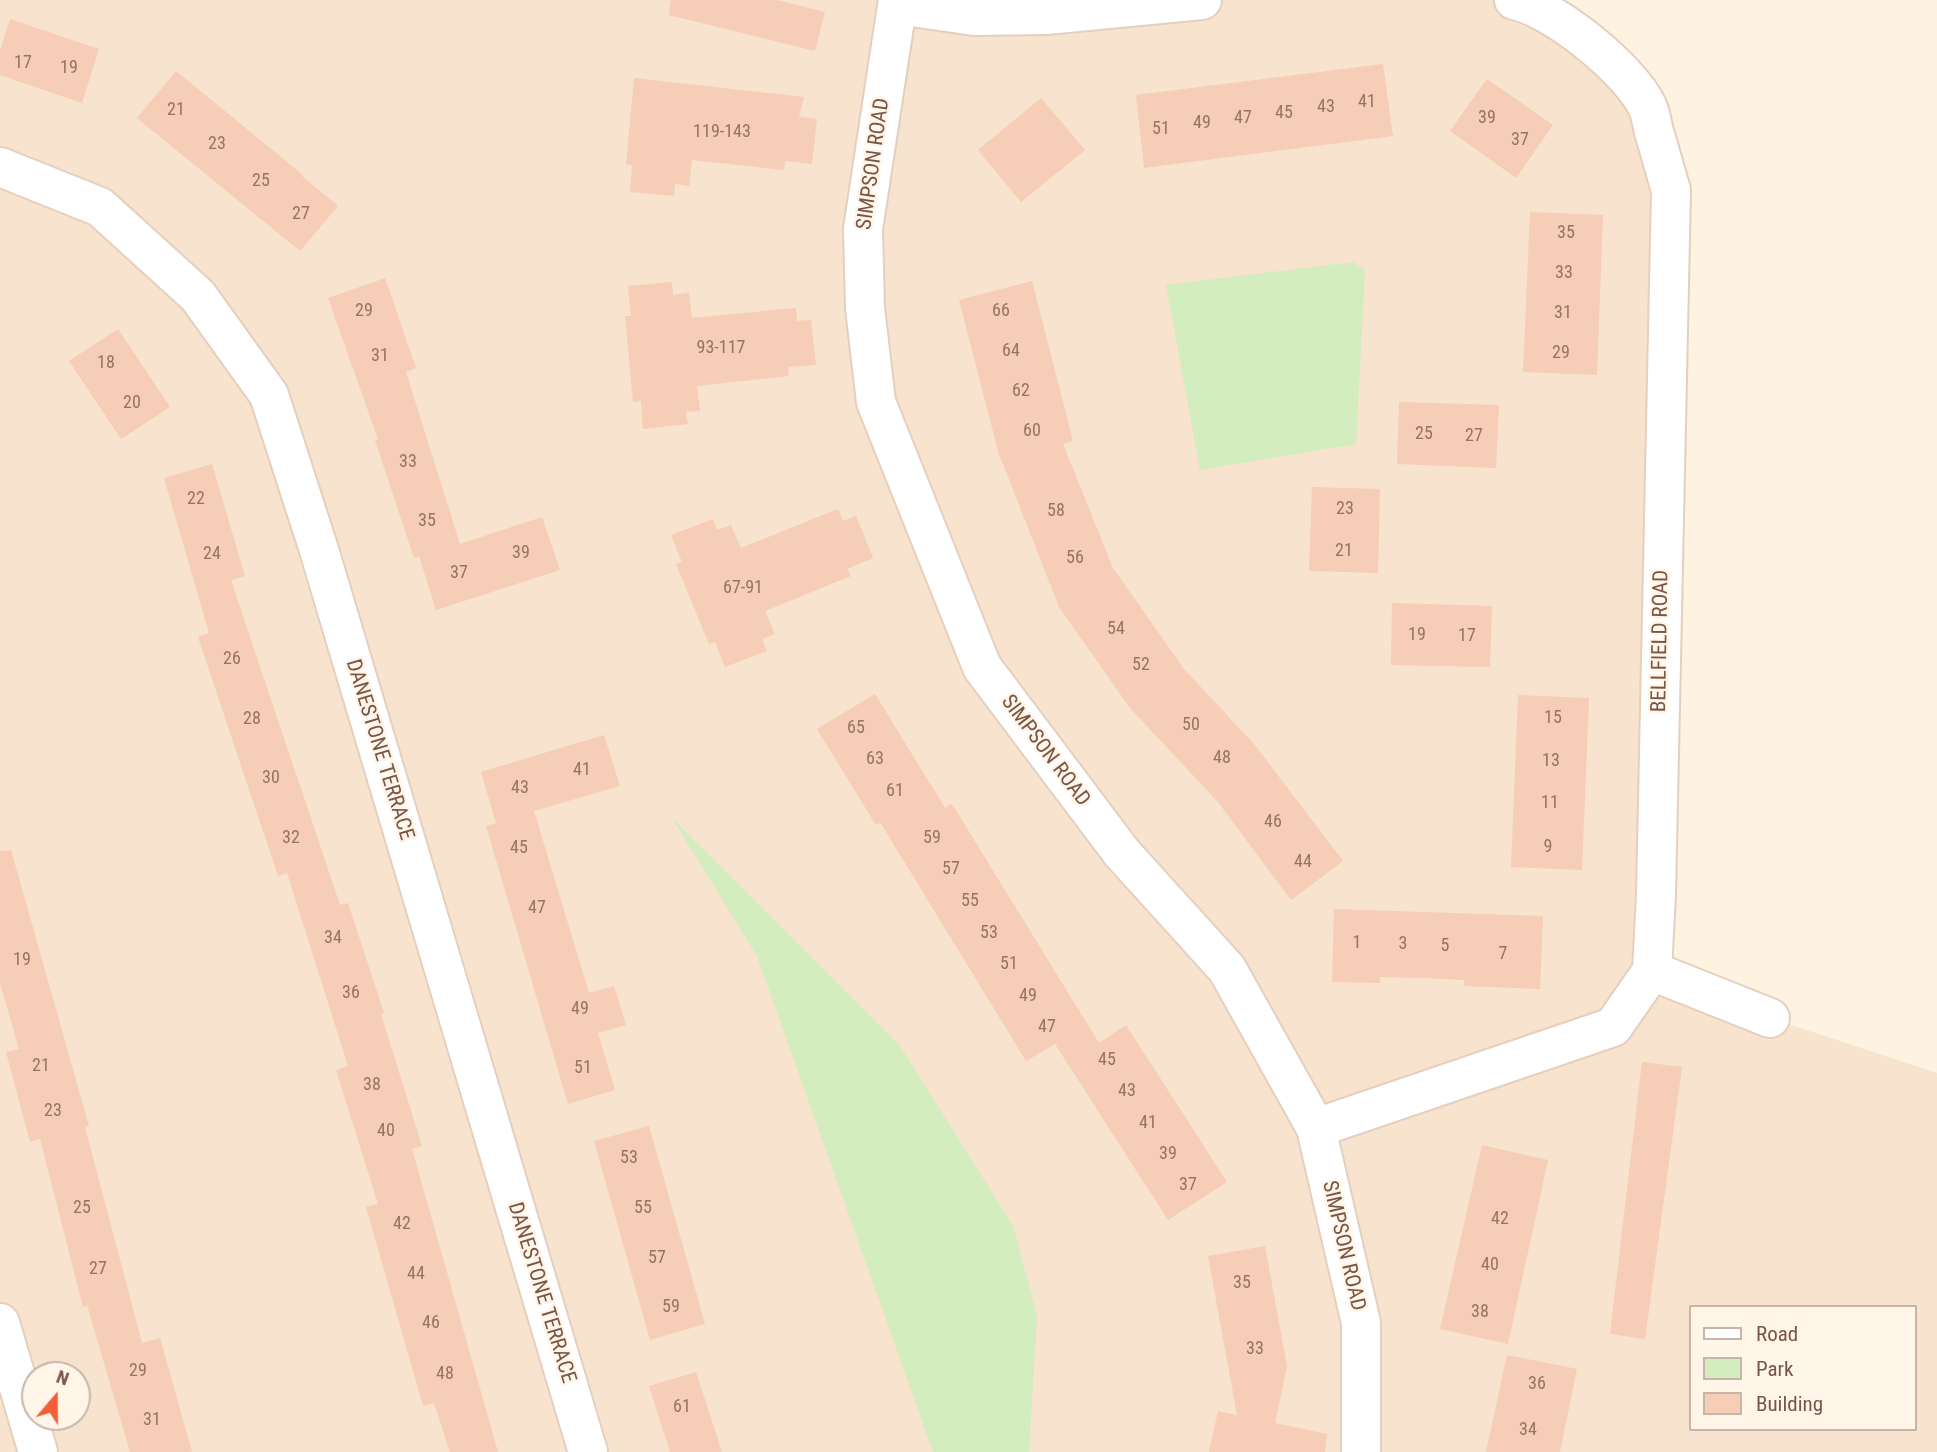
<!DOCTYPE html>
<html>
<head>
<meta charset="utf-8">
<style>
  body { margin:0 }
  #map { position:relative; width:1937px; height:1452px; overflow:hidden; background:#fef2e0; font-family:"Roboto Condensed",sans-serif }
  canvas { display:block }
  .legend { position:absolute; left:1689px; top:1305px; width:228px; height:126px; box-sizing:border-box; background:#fff5e9; border:2px solid #c9b5a7; margin:0; padding:9px 12px; list-style:none; font-size:21px; color:#785545 }
  .legend li { display:flex; align-items:center; gap:14px; height:35px }
  .legend b { width:35px; border:2px solid #c9b5a7 }
  .north { position:absolute; left:21px; top:1361px; width:70px; height:70px; box-sizing:border-box; background:#fff5e9; border:2px solid #c9b5a7; border-radius:50%; rotate:20deg; font-size:19px; font-weight:700; line-height:28px; text-align:center; color:#785545 }
  .north::after { content:''; display:block; margin:auto; width:24px; height:32px; background:#f45d3a; clip-path:polygon(50% 0,100% 100%,50% 72%,0 100%) }
</style>
</head>
<body>
<div id="map">
<canvas width="1937" height="1452"></canvas>
<ul class="legend">
<li><b style="height:9px;background:#fff"></b>Road</li>
<li><b style="height:19px;background:#d3edbe"></b>Park</li>
<li><b style="height:19px;background:#f6cdb6"></b>Building</li>
</ul>
<div class="north">N</div>
</div>
<script>
const context = document.querySelector('canvas').getContext('2d');
context.lineJoin = 'round';
function paint(path, color) { context.fillStyle = color; context.fill(path, 'evenodd'); }
function trace(path, color, width, dash) { context.strokeStyle = color; context.lineWidth = width; context.lineCap = dash ? 'butt' : 'round'; context.setLineDash(dash || []); context.stroke(path); }
function label(font, color, halo, rows, align = 'center') {
  context.font = font + ' "Roboto Condensed",sans-serif'; context.lineWidth = 5; context.setLineDash([]); context.textBaseline = 'middle'; context.strokeStyle = halo; context.fillStyle = color; for (const [text, x, y, turn = 0] of rows) {
    context.save(); context.translate(x, y); context.rotate((+turn || 0) * Math.PI / 180); context.textAlign = isNaN(turn) ? turn : align; if (halo) context.strokeText(text, 0, 0); context.fillText(text, 0, 0); context.restore();
  }
}
paint(new Path2D(`
  M 0,0 L 1514,0 L 1618,68 L 1671,190 L 1652,971 L 1770,1018 L 1937,1073 L 1937,1452 L 0,1452 ZM 1690,1307 L 1914,1307 L 1914,1429 L 1690,1429 ZM 35,1375 L 77,1375 L 77,1417 L 35,1417 Z`), '#f7e3ce');
paint(new Path2D(`
  M 1353,262 L 1365,270 L 1356,444 L 1200,470 L 1166,285 Z
  M 672,818 L 900,1046 L 1013,1226 L 1037,1316 L 1029,1452 L 933,1452 L 757,956 Z`), '#d3edbe');
paint(new Path2D(`
  M 671,0 L 777,0 L 825,12 L 815,51 L 669,15 Z
  M 10,19 L 99,49 L 82,103 L 0,75 L 0,51 Z
  M 1383,64 L 1393,136 L 1144,168 L 1136,95 Z
  M 176,71 L 303,175 L 302,176 L 338,206 L 300,251 L 137,118 Z
  M 634,78 L 804,97 L 799,117 L 817,119 L 812,164 L 785,161 L 784,170 L 692,160 L 689,186 L 675,184 L 674,196 L 630,192 L 632,165 L 626,164 Z
  M 1487,79 L 1553,125 L 1516,178 L 1450,131 Z
  M 1041,98 L 1085,150 L 1021,202 L 978,150 Z
  M 1530,212 L 1603,215 L 1597,375 L 1523,372 Z
  M 385,278 L 416,368 L 406,372 L 460,544 L 542,517 L 560,570 L 436,610 L 419,556 L 414,558 L 375,440 L 378,439 L 328,298 Z
  M 1032,281 L 1073,441 L 1063,444 L 1113,568 L 1184,669 L 1254,744 L 1343,861 L 1291,900 L 1218,802 L 1130,708 L 1059,607 L 998,451 L 959,300 Z
  M 672,282 L 673,295 L 689,293 L 692,318 L 796,308 L 797,321 L 811,320 L 816,365 L 788,367 L 789,376 L 697,386 L 700,411 L 686,412 L 688,424 L 643,429 L 641,401 L 633,402 L 625,316 L 631,316 L 628,286 Z
  M 118,329 L 170,407 L 121,439 L 69,361 Z
  M 1399,402 L 1499,405 L 1496,468 L 1397,464 Z
  M 212,464 L 245,576 L 231,580 L 340,905 L 348,903 L 384,1013 L 381,1014 L 422,1146 L 412,1149 L 498,1452 L 450,1452 L 434,1403 L 423,1406 L 366,1207 L 378,1204 L 336,1070 L 348,1066 L 287,873 L 278,876 L 198,637 L 209,633 L 164,478 Z
  M 1312,487 L 1380,489 L 1378,573 L 1309,571 Z
  M 838,509 L 843,521 L 856,516 L 873,558 L 847,569 L 851,576 L 765,611 L 775,634 L 762,639 L 767,651 L 725,667 L 715,642 L 709,644 L 676,564 L 682,562 L 671,535 L 713,519 L 717,530 L 731,525 L 741,548 Z
  M 1392,603 L 1492,606 L 1490,667 L 1391,665 Z
  M 875,694 L 945,808 L 952,804 L 1099,1043 L 1126,1025 L 1227,1182 L 1168,1220 L 1055,1044 L 1026,1061 L 880,822 L 876,825 L 817,729 Z
  M 1518,695 L 1589,698 L 1582,870 L 1511,867 Z
  M 604,735 L 620,786 L 534,811 L 589,993 L 614,986 L 626,1025 L 598,1033 L 615,1090 L 568,1104 L 486,826 L 496,823 L 481,772 Z
  M 11,850 L 89,1126 L 85,1127 L 142,1343 L 160,1338 L 192,1452 L 130,1452 L 87,1305 L 83,1307 L 40,1139 L 30,1142 L 6,1052 L 19,1049 L 0,983 L 0,851 Z
  M 1334,909 L 1543,916 L 1540,989 L 1464,986 L 1464,980 L 1423,978 L 1380,977 L 1380,983 L 1332,982 Z
  M 1642,1062 L 1682,1067 L 1645,1339 L 1610,1334 Z
  M 649,1126 L 705,1324 L 650,1340 L 594,1141 Z
  M 1482,1145 L 1548,1160 L 1508,1344 L 1440,1329 Z
  M 1265,1246 L 1287,1366 L 1275,1423 L 1327,1434 L 1325,1452 L 1209,1452 L 1218,1411 L 1237,1415 L 1208,1256 Z
  M 1507,1355 L 1577,1369 L 1560,1452 L 1486,1452 Z
  M 696,1372 L 722,1452 L 670,1452 L 649,1386 Z`), '#f6cdb6');
const minor = new Path2D(`
  M 898,0 L 863,229 L 865,308 L 876,402 L 982,667 L 1122,853 L 1227,969 L 1316,1128 L 1361,1323 L 1361,1452
  M 898,5 L 974,16 L 1046,15 L 1202,0
  M 0,167 L 100,207 L 198,296 L 269,395 L 319,550 L 588,1452
  M 1652,971 L 1770,1018
  M 1316,1128 L 1613,1027 L 1652,971 L 1656,894 L 1671,190 C 1665,171 1660,151 1654,132 C 1652,124 1651,114 1647,106 C 1629,69 1554,8 1514,0
  M 0,1323 L 38,1452`);
trace(minor, '#e5cfbe', 42);
trace(minor, '#fff', 38);
label('18px', '#987361', null, [
  ["17",23,63],
  ["19",69,68],
  ["41",1367,102],
  ["43",1326,107],
  ["21",176,110],
  ["45",1284,113],
  ["47",1243,118],
  ["39",1487,118],
  ["49",1202,123],
  ["51",1161,129],
  ["119-143",722,132],
  ["37",1520,140],
  ["23",217,144],
  ["25",261,181],
  ["27",301,214],
  ["35",1566,233],
  ["33",1564,273],
  ["29",364,311],
  ["66",1001,311],
  ["31",1563,313],
  ["93-117",721,348],
  ["64",1011,351],
  ["29",1561,353],
  ["31",380,356],
  ["18",106,363],
  ["62",1021,391],
  ["20",132,403],
  ["60",1032,431],
  ["25",1424,434],
  ["27",1474,436],
  ["33",408,462],
  ["22",196,499],
  ["23",1345,509],
  ["58",1056,511],
  ["35",427,521],
  ["21",1344,551],
  ["39",521,553],
  ["24",212,554],
  ["56",1075,558],
  ["37",459,573],
  ["67-91",743,588],
  ["54",1116,629],
  ["19",1417,635],
  ["17",1467,636],
  ["26",232,659],
  ["52",1141,665],
  ["15",1553,718],
  ["28",252,719],
  ["50",1191,725],
  ["65",856,728],
  ["48",1222,758],
  ["63",875,759],
  ["13",1551,761],
  ["41",582,770],
  ["30",271,778],
  ["43",520,788],
  ["61",895,791],
  ["11",1550,803],
  ["46",1273,822],
  ["32",291,838],
  ["59",932,838],
  ["9",1548,847],
  ["45",519,848],
  ["44",1303,862],
  ["57",951,869],
  ["55",970,901],
  ["47",537,908],
  ["53",989,933],
  ["34",333,938],
  ["1",1357,943],
  ["3",1403,944],
  ["5",1445,946],
  ["7",1503,954],
  ["19",22,960],
  ["51",1009,964],
  ["36",351,993],
  ["49",1028,996],
  ["49",580,1009],
  ["47",1047,1027],
  ["45",1107,1060],
  ["21",41,1066],
  ["51",583,1068],
  ["38",372,1085],
  ["43",1127,1091],
  ["23",53,1111],
  ["41",1148,1123],
  ["40",386,1131],
  ["39",1168,1154],
  ["53",629,1158],
  ["37",1188,1185],
  ["25",82,1208],
  ["55",643,1208],
  ["42",1500,1219],
  ["42",402,1224],
  ["57",657,1258],
  ["40",1490,1265],
  ["27",98,1269],
  ["44",416,1274],
  ["35",1242,1283],
  ["59",671,1307],
  ["38",1480,1312],
  ["46",431,1323],
  ["33",1255,1349],
  ["29",138,1371],
  ["48",445,1374],
  ["36",1537,1384],
  ["61",682,1407],
  ["31",152,1420],
  ["34",1528,1430]
]);
label('21px', '#785545', '#fff5e9', [
  ["SIMPSON ROAD",874,164,-82],
  ["BELLFIELD ROAD",1661,641,-89],
  ["DANESTONE TERRACE",379,750,73],
  ["SIMPSON ROAD",1045,751,53],
  ["SIMPSON ROAD",1343,1246,77],
  ["DANESTONE TERRACE",541,1293,73]
]);
</script>
</body>
</html>
